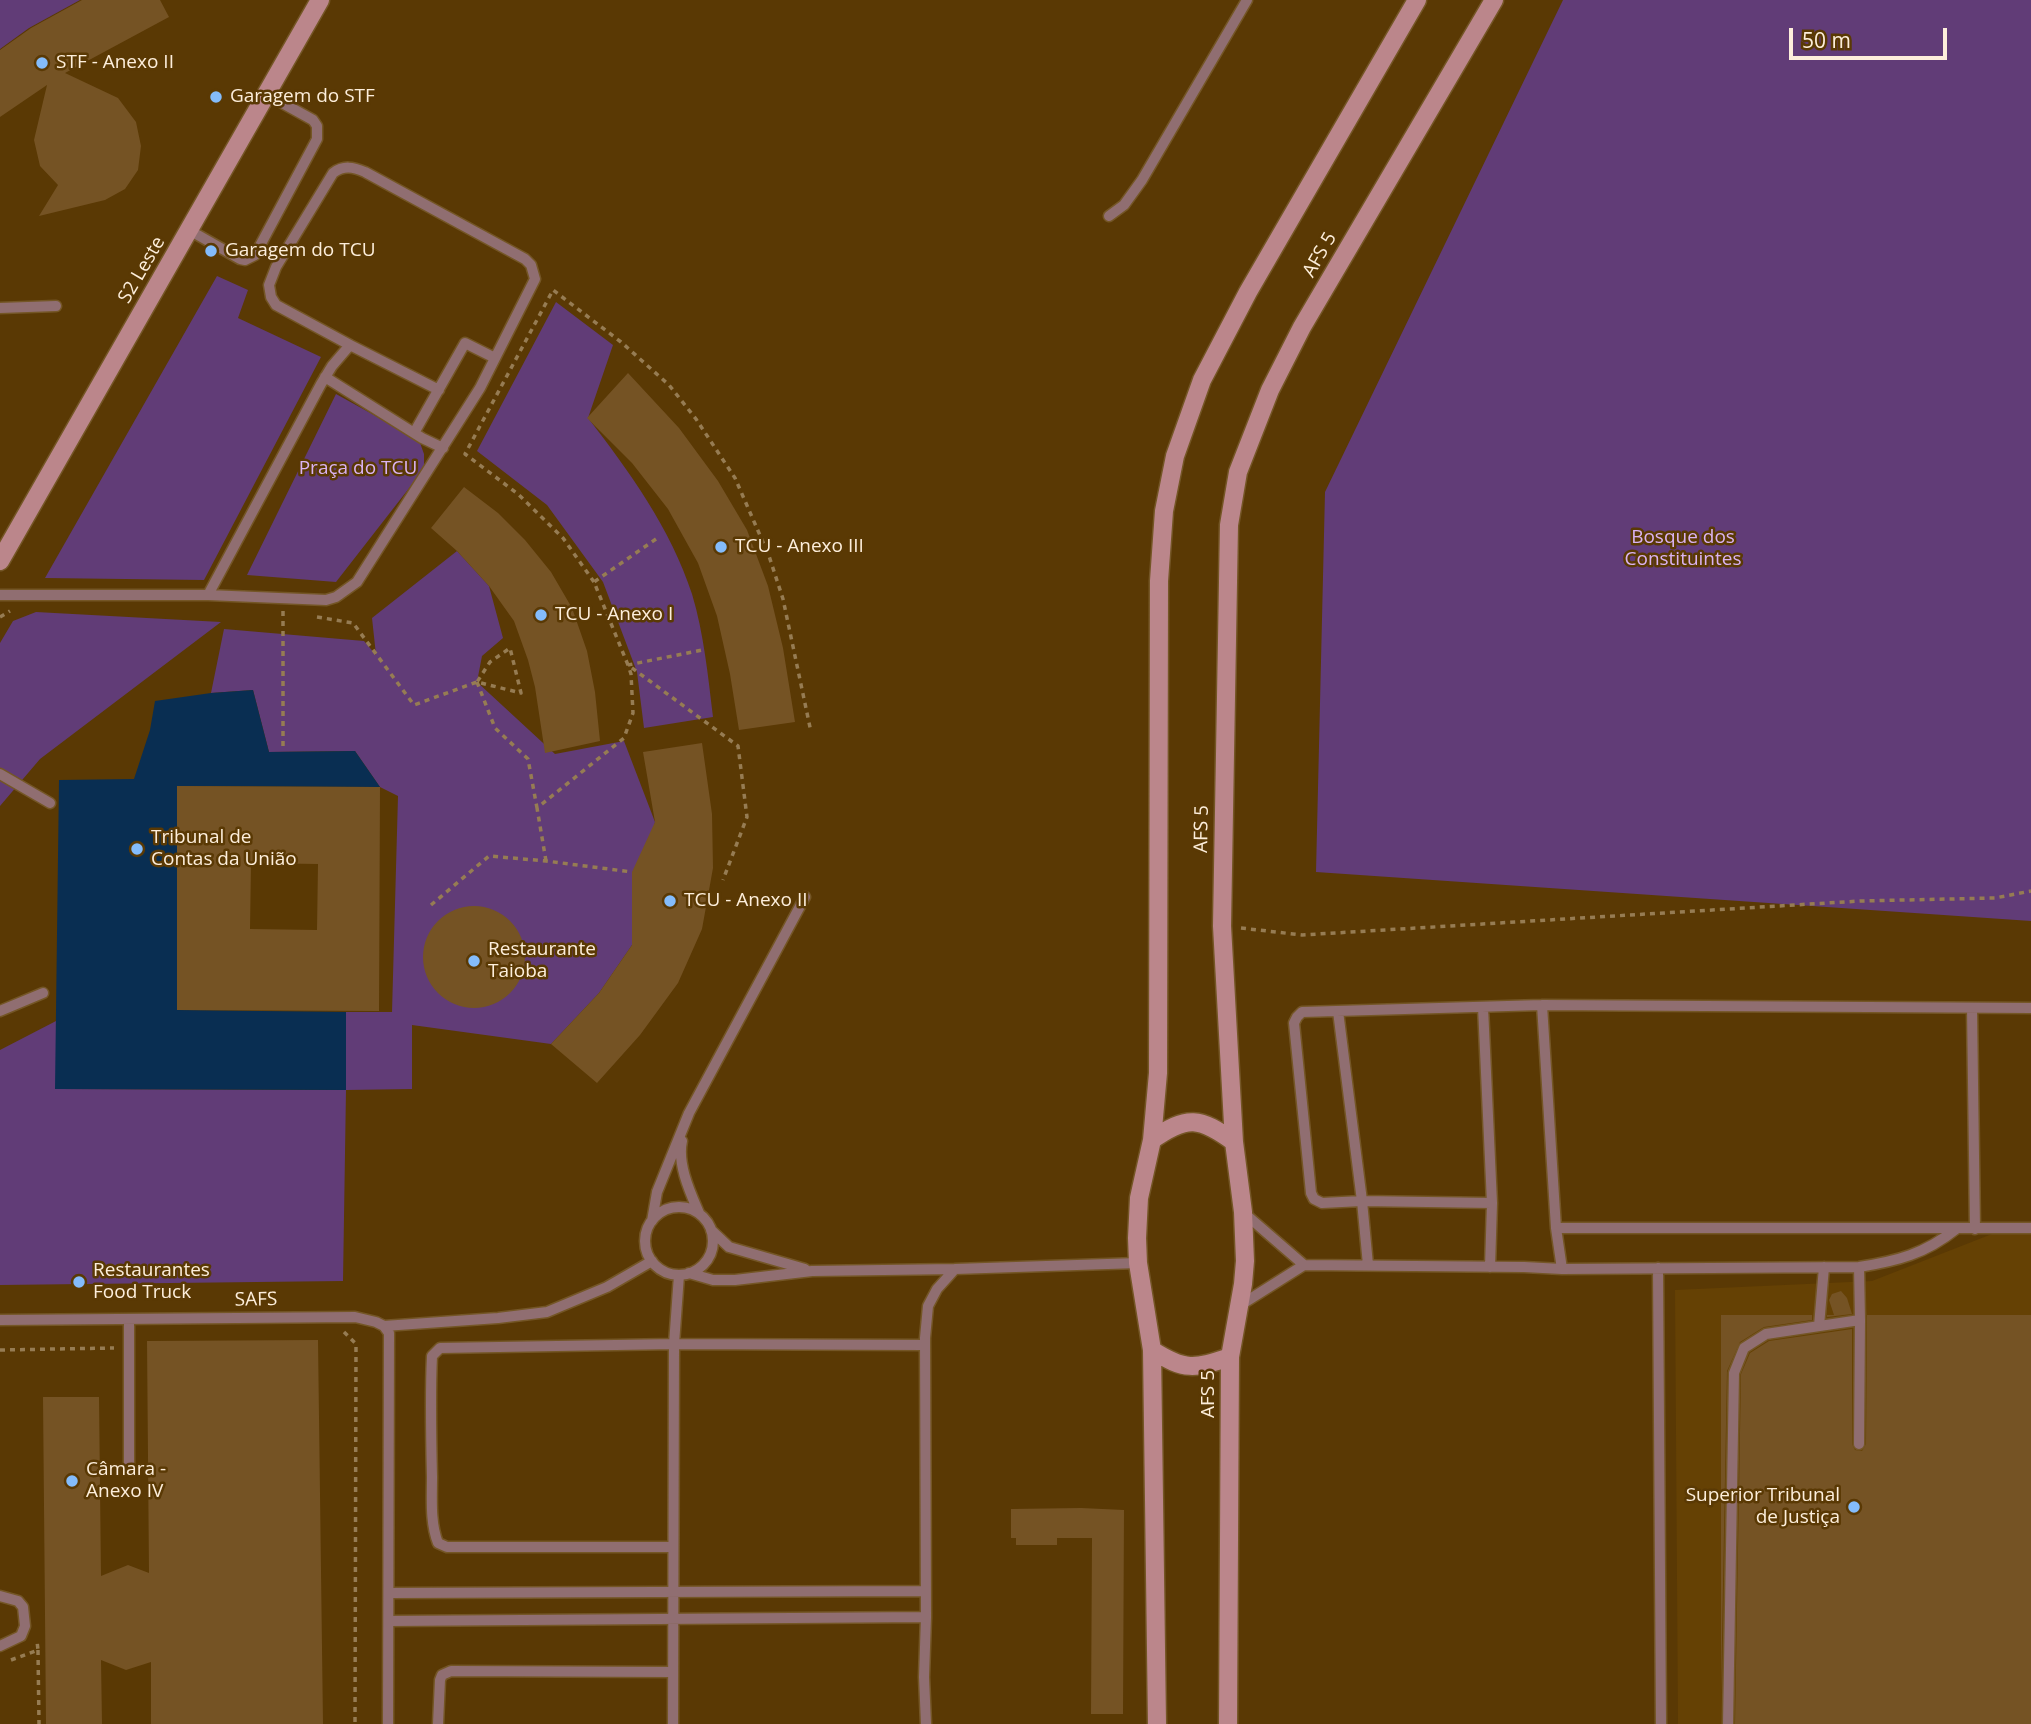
<!DOCTYPE html>
<html>
<head>
<meta charset="utf-8">
<style>
  body { margin:0 }
  #map { position:relative; width:2031px; height:1724px; overflow:hidden; background:#5a3904; font-family:"Open Sans",sans-serif }
  canvas { display:block }
  .scale { position:absolute; left:1789px; top:28px; width:158px; height:32px; box-sizing:border-box; border:4px solid #fdeedb; border-top:0; padding-left:9px; font-size:21px; line-height:24px; white-space:nowrap; color:#fdeedb; -webkit-text-stroke:5px #5a3904; paint-order:stroke }
</style>
</head>
<body>
<div id="map">
<canvas width="2031" height="1724"></canvas>
<div class="scale">50 m</div>
</div>
<script>
const context = document.querySelector('canvas').getContext('2d');
context.lineJoin = 'round';
function paint(path, color) { context.fillStyle = color; context.fill(path, 'evenodd'); }
function trace(path, color, width, dash) { context.strokeStyle = color; context.lineWidth = width; context.lineCap = dash ? 'butt' : 'round'; context.setLineDash(dash || []); context.stroke(path); }
function label(font, color, halo, rows, align = 'center') {
  context.font = font + ' "Open Sans",sans-serif'; context.lineWidth = 5; context.setLineDash([]); context.textBaseline = 'middle'; context.strokeStyle = halo; context.fillStyle = color; for (const [text, x, y, turn = 0] of rows) {
    context.save(); context.translate(x, y); context.rotate((+turn || 0) * Math.PI / 180); context.textAlign = isNaN(turn) ? turn : align; if (halo) context.strokeText(text, 0, 0); context.fillText(text, 0, 0); context.restore();
  }
}
paint(new Path2D(`
  M 1992,1234 L 2031,1234 L 2031,1724 L 1678,1724 L 1675,1290 L 1872,1281 Z`), '#654104');
paint(new Path2D(`
  M 0,0 L 80,0 L 29,28 L 0,49 Z
  M 1563,0 L 2031,0 L 2031,921 L 1316,872 L 1325,492 Z
  M 217,276 L 248,290 L 238,318 L 321,357 L 204,580 L 45,578 Z
  M 556,302 L 613,345 L 588,418 C 629,471 671,529 692,594 C 704,634 708,676 713,717 L 644,728 L 637,672 L 603,582 L 547,505 L 477,451 Z
  M 336,394 L 419,440 L 424,454 L 424,469 L 336,582 L 247,575 Z
  M 457,551 L 489,586 L 503,638 L 482,656 L 477,682 L 555,754 L 624,741 L 655,822 L 632,945 L 599,993 L 551,1044 L 412,1025 L 412,1089 L 346,1090 L 343,1281 L 0,1285 L 0,1050 L 56,1021 L 56,1089 L 346,1090 L 346,1012 L 392,1012 L 398,796 L 380,787 L 355,751 L 269,752 L 253,690 L 211,693 L 224,629 L 364,641 L 376,655 L 372,618 Z
  M 36,612 L 221,622 L 40,759 L 0,806 L 0,643 L 13,621 Z`), '#613c77');
paint(new Path2D(`
  M 253,690 L 269,752 L 355,751 L 380,787 L 177,786 L 177,1010 L 346,1012 L 346,1090 L 55,1089 L 59,780 L 134,779 L 150,730 L 155,701 L 211,693 Z`), '#092e52');
paint(new Path2D(`
  M 82,0 L 160,0 L 169,17 L 65,73 L 118,98 L 136,122 L 141,146 L 138,170 L 125,189 L 105,200 L 39,216 L 58,185 L 40,166 L 34,140 L 47,85 L 0,117 L 0,50 L 31,28 Z
  M 628,373 L 679,428 L 718,481 L 747,530 L 768,586 L 783,648 L 795,722 L 739,730 L 730,674 L 717,616 L 698,563 L 668,509 L 632,463 L 587,418 Z
  M 464,487 L 498,513 L 525,540 L 551,572 L 572,608 L 587,651 L 595,692 L 600,741 L 545,753 L 535,687 L 528,660 L 514,621 L 489,586 L 457,551 L 431,528 Z
  M 702,743 L 712,814 L 713,868 L 702,929 L 678,983 L 640,1035 L 597,1083 L 551,1044 L 599,993 L 632,945 L 632,872 L 655,822 L 643,752 Z
  M 177,786 L 380,787 L 379,1011 L 177,1010 ZM 251,863 L 318,864 L 317,930 L 250,929 Z
  M423 957a51 51 0 1 1 102 0a51 51 0 1 1-102 0Z
  M 1841,1291 L 1847,1298 L 1852,1314 L 1827,1317 L 1827,1315 L 1834,1315 L 1829,1300 L 1832,1294 Z
  M 1721,1315 L 1812,1315 L 1812,1320 L 1764,1327 L 1740,1342 L 1727,1371 L 1721,1693 Z
  M 1867,1315 L 2031,1315 L 2031,1724 L 1735,1724 L 1741,1374 L 1750,1353 L 1769,1341 L 1852,1329 L 1852,1444 L 1855,1450 L 1862,1451 L 1866,1444 Z
  M 318,1340 L 323,1724 L 151,1724 L 151,1662 L 126,1670 L 101,1660 L 102,1724 L 46,1724 L 43,1397 L 99,1397 L 101,1576 L 128,1565 L 149,1573 L 147,1341 Z
  M 1081,1508 L 1124,1510 L 1123,1714 L 1091,1714 L 1092,1538 L 1057,1538 L 1057,1545 L 1016,1545 L 1016,1538 L 1011,1538 L 1011,1509 Z`), '#755324');
const service = new Path2D(`
  M 1109,216 L 1124,205 L 1142,180 L 1247,0
  M 189,230 L 240,259 L 245,260 L 255,255 L 317,139 L 317,126 L 313,120 L 266,94
  M 0,308 L 56,306
  M 350,345 L 439,390
  M 325,377 L 422,438 L 443,448
  M 414,433 L 465,343 L 495,358
  M 0,595 L 208,595 L 326,600 L 336,597 L 357,582 L 480,388 L 535,279 L 531,265 L 525,259 L 365,172 C 353,167 344,165 333,173 L 276,267 L 269,285 L 271,297 L 276,305 L 350,345 L 332,366 L 321,384 L 208,595
  M 0,774 L 50,803
  M 1483,1007 L 1492,1203
  M 1972,1008 L 1975,1229
  M 0,1011 L 43,993
  M 1338,1011 L 1362,1201 L 1368,1265
  M 682,1141 C 677,1164 690,1192 699,1213
  M645 1241a34 34 0 1 1 68 0a34 34 0 1 1-68 0Z
  M 1244,1213 L 1304,1265
  M 652,1221 L 657,1192 L 689,1113 L 805,897
  M 1556,1228 L 2031,1228
  M 711,1230 L 729,1247 L 805,1269
  M 1490,1267 L 1492,1203 L 1362,1201 L 1322,1203 L 1314,1199 L 1311,1193 L 1294,1023 L 1297,1017 L 1302,1012 L 1542,1005
  M 1658,1268 L 1661,1724
  M 1562,1269 L 1556,1228 L 1542,1005 L 2031,1008
  M 689,1273 L 713,1280 L 735,1280 L 812,1271 L 955,1269 L 1138,1263
  M 1239,1306 L 1304,1265 L 1524,1267 L 1562,1269 L 1859,1267 C 1897,1261 1925,1254 1956,1229
  M 0,1320 L 355,1317 L 376,1322 L 384,1326
  M 384,1326 L 389,1333 L 388,1724
  M 384,1326 L 498,1318 L 547,1312 L 607,1287 L 652,1261
  M 1819,1326 L 1824,1267
  M 1859,1444 L 1860,1320
  M 129,1466 L 129,1319
  M 673,1547 L 447,1547 L 438,1543 C 430,1523 432,1498 432,1477 C 431,1436 430,1396 432,1356 L 440,1348 L 674,1344 L 925,1345
  M 389,1593 L 924,1591
  M 0,1596 L 18,1601 L 23,1607 L 25,1626 L 21,1636 L 0,1646
  M 389,1621 L 926,1617
  M 438,1724 L 440,1680 L 442,1675 L 451,1671 L 673,1672
  M 673,1724 L 674,1344 L 679,1275
  M 926,1724 L 924,1677 L 926,1617 L 925,1338 L 928,1306 L 937,1289 L 955,1269
  M 1728,1724 L 1734,1373 L 1744,1348 L 1766,1334 L 1860,1320 L 1859,1267`);
const secondary = new Path2D(`
  M 0,561 L 320,0
  M 1152,1140 C 1187,1115 1200,1117 1234,1142
  M 1152,1350 C 1185,1371 1194,1369 1230,1357
  M 1157,1724 L 1152,1350 L 1138,1263 L 1137,1238 L 1139,1198 L 1152,1140 L 1158,1073 L 1159,581 L 1164,511 L 1175,456 L 1202,380 L 1248,292 L 1417,0
  M 1228,1724 L 1230,1357 L 1243,1284 L 1245,1261 L 1243,1212 L 1234,1142 L 1222,926 L 1229,525 L 1238,472 L 1270,390 L 1302,327 L 1494,0`);
trace(service, '#745626', 13);
trace(secondary, '#745626', 21);
trace(new Path2D(`
  M 656,539 L 594,582 L 628,665 L 738,746 L 747,817 L 723,880
  M 594,582 L 563,538 L 518,494 L 465,454 L 553,290 L 621,342 L 669,385 L 696,419 L 735,478 L 769,556 L 783,599 L 811,732
  M 283,611 L 283,750
  M 0,617 L 10,611
  M 317,617 L 353,623 L 414,705 L 477,682 L 521,693 L 510,648 L 490,662 L 477,682
  M 477,682 L 495,728 L 528,759 L 537,808
  M 546,861 L 537,808 L 624,738 L 633,713 L 631,674 L 628,665 L 702,650
  M 431,905 L 489,856 L 546,861 L 632,872
  M 1241,928 L 1302,935 L 1860,901 L 1995,898 L 2031,891
  M 344,1332 L 356,1344 L 355,1724
  M 0,1350 L 114,1348
  M 38,1650 L 39,1724
  M 11,1660 L 38,1650 L 37,1641`), '#967c53', 3.5, [5, 5]);
trace(service, '#906e71', 10);
trace(secondary, '#bb868b', 18);
for (const [x, y, r, color] of [
  [42,63,7,"#84bcfb"],
  [216,97,7,"#84bcfb"],
  [211,251,7,"#84bcfb"],
  [721,547,7,"#84bcfb"],
  [541,615,7,"#84bcfb"],
  [137,849,7,"#84bcfb"],
  [670,901,7,"#84bcfb"],
  [474,961,7,"#84bcfb"],
  [79,1282,7,"#84bcfb"],
  [72,1481,7,"#84bcfb"],
  [1854,1507,7,"#84bcfb"]
]) { const dot = new Path2D(); dot.arc(x, y, r, 0, 2 * Math.PI); context.fillStyle = color; context.fill(dot); trace(dot, '#5a3904', 2.5); }
label('19px', '#fdeedb', '#5a3904', [
  ["STF - Anexo II",56,63],
  ["Garagem do STF",230,97],
  ["Garagem do TCU",225,251],
  ["TCU - Anexo III",735,547],
  ["TCU - Anexo I",555,615],
  ["Tribunal de",151,838],
  ["Contas da União",151,860],
  ["TCU - Anexo II",684,901],
  ["Restaurante",488,950],
  ["Taioba",488,972],
  ["Restaurantes",93,1271],
  ["Food Truck",93,1293],
  ["Câmara -",86,1470],
  ["Anexo IV",86,1492],
  ["Superior Tribunal",1840,1496,"right"],
  ["de Justiça",1840,1518,"right"]
], 'left');
label('19px', '#fdeedb', '#5a3904', [
  ["AFS 5",1320,255,-60],
  ["S2 Leste",142,270,-60],
  ["AFS 5",1202,829,-89],
  ["SAFS",256,1300,-1],
  ["AFS 5",1209,1394,-90]
]);
label('19px', '#dab3f2', '#5a3904', [
  ["Praça do TCU",358,469],
  ["Bosque dos",1683,538],
  ["Constituintes",1683,560]
]);
</script>
</body>
</html>
